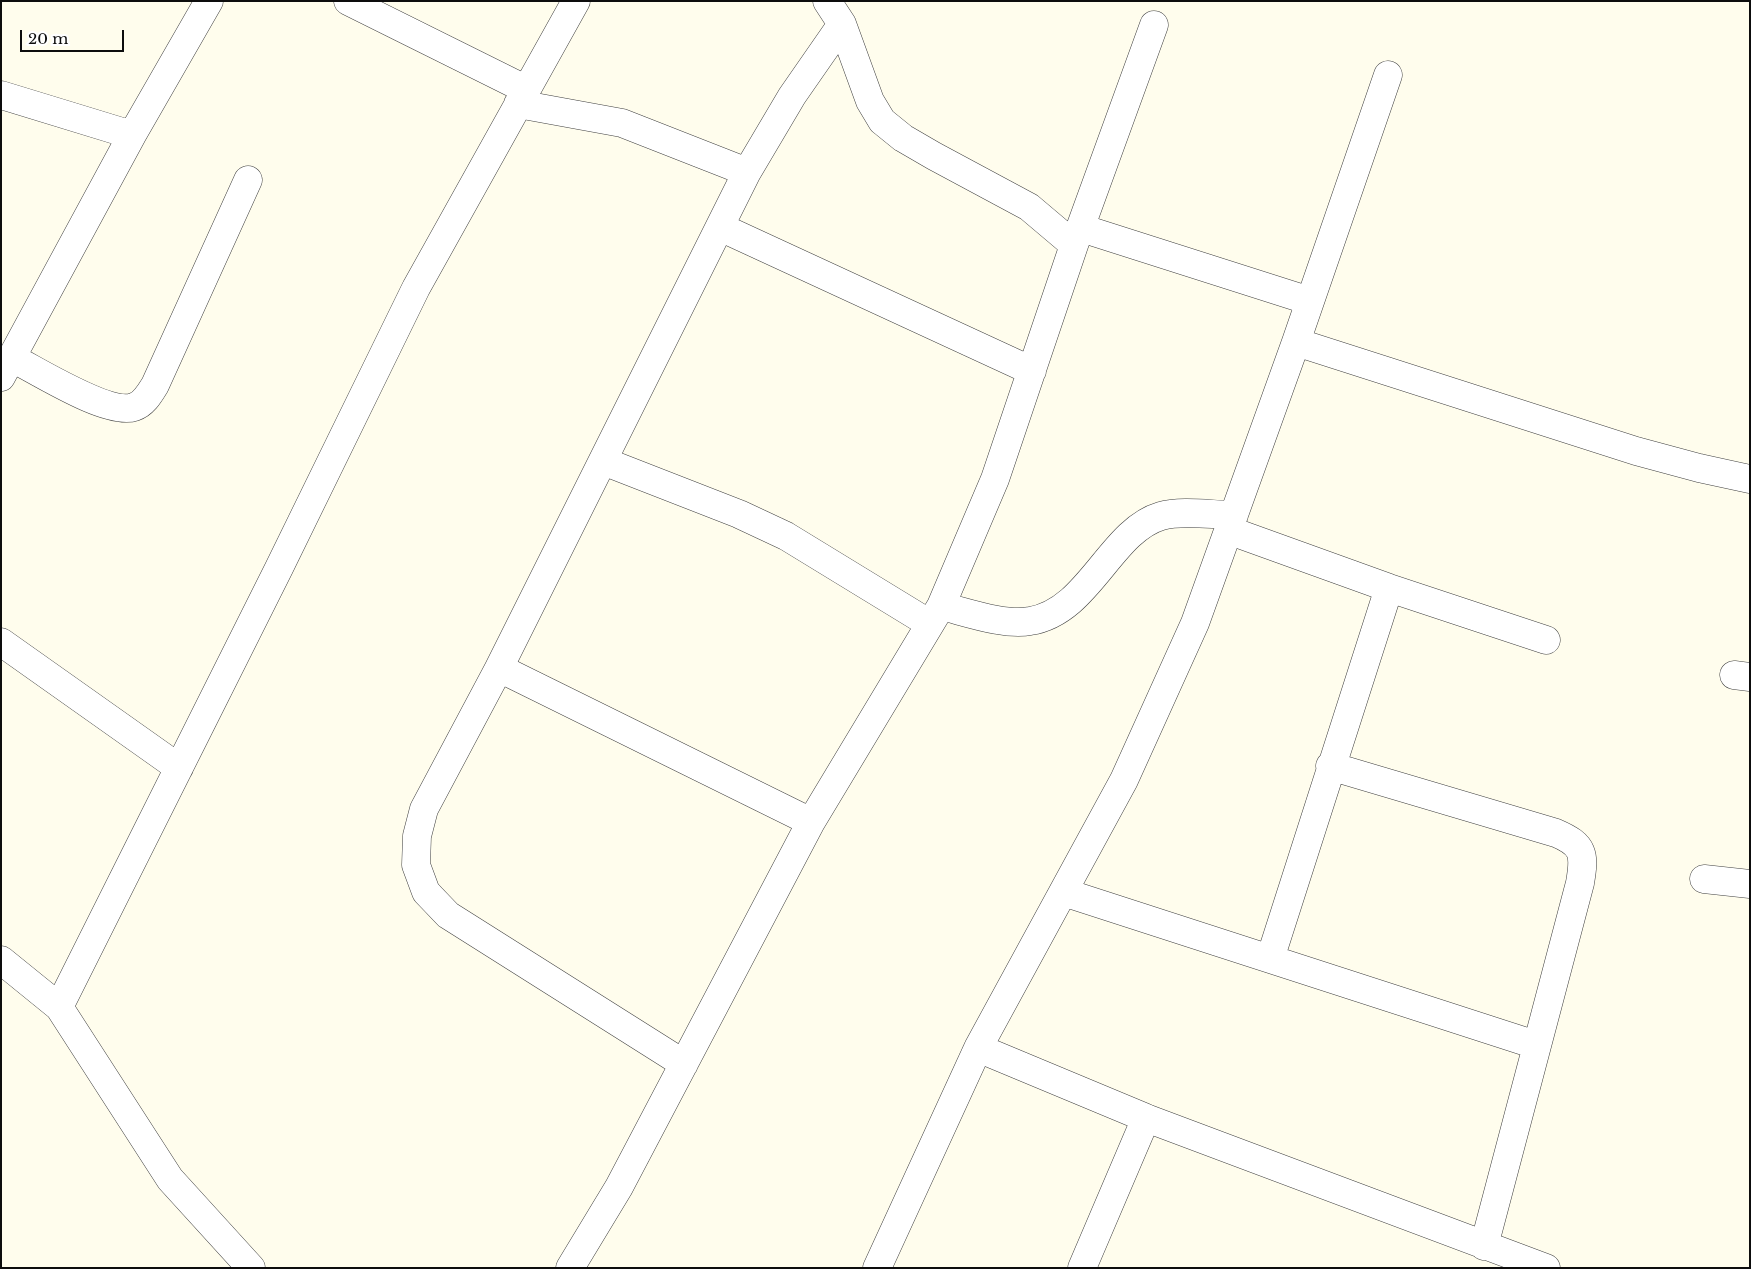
<!DOCTYPE html>
<html>
<head>
<meta charset="utf-8">
<style>
  body { margin:0 }
  #map { position:relative; width:1751px; height:1269px; overflow:hidden; background:#fffded; font-family:"Libre Baskerville",serif }
  canvas { display:block }
  .frame { position:absolute; inset:0; border:2px solid #0d0d0d; pointer-events:none }
  .scale { position:absolute; left:20px; top:30px; width:104px; height:22px; box-sizing:border-box; border:2px solid #0d0d0d; border-top:0; padding-left:6px; font-size:15px; line-height:18px; white-space:nowrap; color:#0d0d0d; -webkit-text-stroke:4px #fff; paint-order:stroke }
</style>
</head>
<body>
<div id="map">
<canvas width="1751" height="1269"></canvas>
<div class="frame"></div>
<div class="scale">20 m</div>
</div>
<script>
const context = document.querySelector('canvas').getContext('2d');
context.lineJoin = 'round';
function trace(path, color, width, dash) { context.strokeStyle = color; context.lineWidth = width; context.lineCap = dash ? 'butt' : 'round'; context.setLineDash(dash || []); context.stroke(path); }
const minor = new Path2D(`
  M 348,1 L 525,89
  M 827,1 L 842,24 L 870,101 L 882,121 L 903,138 L 934,156 L 1029,207 L 1074,245
  M 1,95 L 132,135
  M 518,104 L 622,123 L 747,172
  M 720,227 L 1032,371
  M 1081,228 L 1310,301
  M 1296,342 L 1636,451 L 1699,468 L 1750,479
  M 12,358 C 38,371 108,416 134,407 C 144,404 150,393 155,385 L 248,180
  M 1,377 L 132,135 L 209,1
  M 603,461 L 739,514 L 786,536 L 930,624
  M 1228,530 L 1389,588 L 1546,640
  M 941,606 C 966,612 1005,626 1030,621 C 1089,612 1110,531 1161,516 C 1181,510 1213,515 1234,515
  M 1,642 L 179,768
  M 499,668 L 811,822
  M 1734,675 L 1750,677
  M 1330,766 L 1556,833 C 1584,845 1585,854 1580,883 L 1484,1246
  M 1704,879 L 1750,884
  M 1063,892 L 1536,1045
  M 1270,959 L 1389,588
  M 1,960 L 59,1007 L 170,1179 L 251,1268
  M 59,1007 L 279,568 L 416,288 L 576,1
  M 978,1048 L 1124,780 L 1195,623 L 1296,342 L 1388,75
  M 684,1064 L 448,915 L 426,892 L 416,865 L 417,836 L 424,809 L 499,668 L 747,172 L 792,96 L 842,24
  M 570,1268 L 619,1187 L 811,822 L 941,606 L 995,479 L 1074,245 L 1154,25
  M 877,1268 L 978,1048 L 1146,1118 L 1546,1268
  M 1082,1268 L 1146,1118`);
trace(minor, '#404040', 29);
trace(minor, '#fff', 28);
</script>
</body>
</html>
